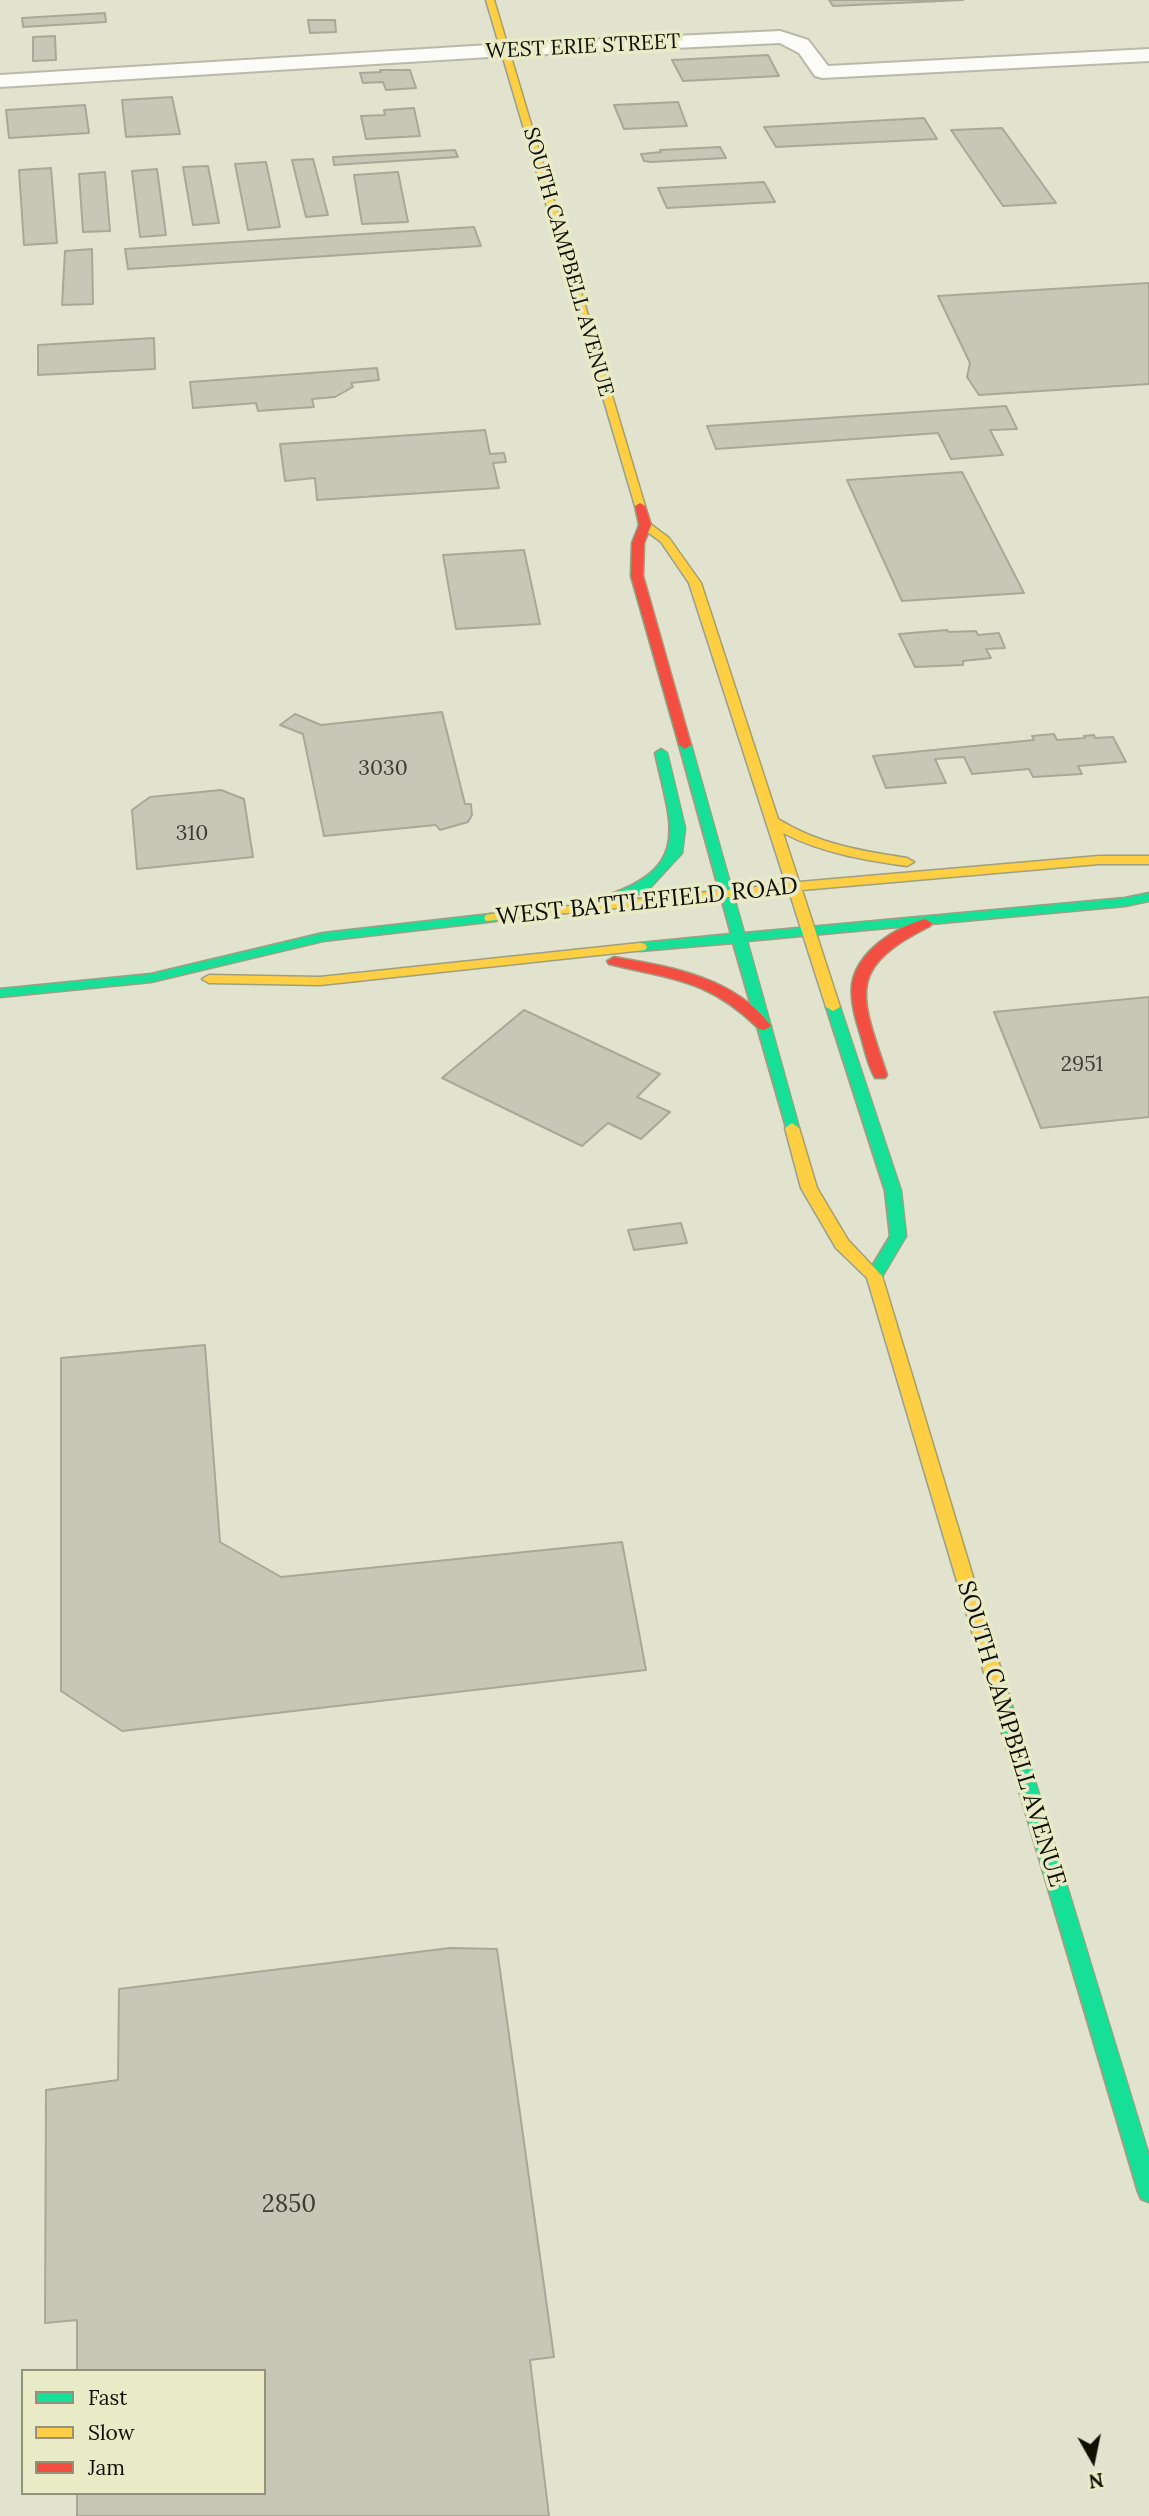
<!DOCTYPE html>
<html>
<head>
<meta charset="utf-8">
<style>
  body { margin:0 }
  #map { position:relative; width:1149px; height:2516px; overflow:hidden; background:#e2e3cf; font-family:Lora,serif }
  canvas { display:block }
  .legend { position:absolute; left:21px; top:2369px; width:245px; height:126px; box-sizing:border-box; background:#e9ebc7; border:2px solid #929379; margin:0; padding:9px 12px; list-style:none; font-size:21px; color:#0f0f04 }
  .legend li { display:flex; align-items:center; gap:14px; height:35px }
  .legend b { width:35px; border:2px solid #929379 }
  .north { position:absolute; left:1058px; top:2425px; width:70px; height:70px; -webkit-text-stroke:5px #e9ebc7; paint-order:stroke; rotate:171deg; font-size:19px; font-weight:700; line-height:28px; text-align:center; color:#0f0f04 }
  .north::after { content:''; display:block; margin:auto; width:24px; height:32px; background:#0f0f04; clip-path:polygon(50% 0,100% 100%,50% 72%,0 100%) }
</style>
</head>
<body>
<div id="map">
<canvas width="1149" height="2516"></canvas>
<ul class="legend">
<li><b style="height:9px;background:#16e098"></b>Fast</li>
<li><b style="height:9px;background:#ffcf43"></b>Slow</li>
<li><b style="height:9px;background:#f24e42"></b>Jam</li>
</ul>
<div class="north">N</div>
</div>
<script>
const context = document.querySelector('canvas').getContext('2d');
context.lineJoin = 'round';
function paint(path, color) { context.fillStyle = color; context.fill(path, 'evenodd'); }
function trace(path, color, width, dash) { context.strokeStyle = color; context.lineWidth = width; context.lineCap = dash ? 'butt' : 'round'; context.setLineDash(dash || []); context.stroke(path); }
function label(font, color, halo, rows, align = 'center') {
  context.font = font + ' Lora,serif'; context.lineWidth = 7; context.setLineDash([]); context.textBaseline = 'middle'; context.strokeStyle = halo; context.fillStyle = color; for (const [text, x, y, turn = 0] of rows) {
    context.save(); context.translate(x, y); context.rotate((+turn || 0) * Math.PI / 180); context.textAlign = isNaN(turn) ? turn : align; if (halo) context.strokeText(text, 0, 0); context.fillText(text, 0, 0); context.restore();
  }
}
const building = new Path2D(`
  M 829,0 L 963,0 L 833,6 Z
  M 105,13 L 106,22 L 23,27 L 22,18 Z
  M 308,20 L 335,20 L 336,32 L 310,33 Z
  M 55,36 L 56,60 L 33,61 L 33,37 Z
  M 768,55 L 779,76 L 683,81 L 672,60 Z
  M 380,70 L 410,70 L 416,88 L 386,90 L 383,82 L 363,83 L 360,73 L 381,72 Z
  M 172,97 L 180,134 L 126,137 L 122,100 Z
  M 678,102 L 687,126 L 624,129 L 614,105 Z
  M 85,105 L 89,133 L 9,138 L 6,110 Z
  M 414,108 L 420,136 L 366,139 L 361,116 L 385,115 L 384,110 Z
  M 924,118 L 937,139 L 776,147 L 764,127 Z
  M 1002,128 L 1056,203 L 1003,206 L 951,130 Z
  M 720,147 L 726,158 L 651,162 L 644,161 L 641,154 L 661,152 L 660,150 Z
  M 455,150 L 458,157 L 334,165 L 333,157 Z
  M 313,159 L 328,215 L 306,217 L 292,160 Z
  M 266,162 L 280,227 L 248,230 L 235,164 Z
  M 208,166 L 219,223 L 193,225 L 183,167 Z
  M 51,168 L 57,243 L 24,245 L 19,170 Z
  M 157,169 L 166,235 L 140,237 L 132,171 Z
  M 105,172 L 110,231 L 83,232 L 79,174 Z
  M 398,172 L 408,222 L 362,224 L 354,175 Z
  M 764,182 L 775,202 L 667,208 L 658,188 Z
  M 474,227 L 481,246 L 128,269 L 125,249 Z
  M 92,249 L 93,304 L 62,305 L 65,251 Z
  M 1149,283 L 1149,384 L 979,395 L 967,377 L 970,363 L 938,296 Z
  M 154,338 L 155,369 L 38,375 L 38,345 Z
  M 377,368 L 379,380 L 351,383 L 353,387 L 335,397 L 312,399 L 314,407 L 258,411 L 256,403 L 193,408 L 190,382 Z
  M 1006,406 L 1017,429 L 990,430 L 1003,455 L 951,459 L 938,433 L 716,449 L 707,426 Z
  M 485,430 L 490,454 L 504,453 L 506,462 L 493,463 L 499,488 L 317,500 L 315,478 L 285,481 L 280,444 Z
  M 962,472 L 1024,593 L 902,601 L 847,480 Z
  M 524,550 L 540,624 L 456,629 L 443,555 Z
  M 947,630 L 949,632 L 976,631 L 978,635 L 999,633 L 1005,648 L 986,649 L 991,658 L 963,661 L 963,665 L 915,667 L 899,634 Z
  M 442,712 L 465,804 L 471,804 L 472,815 L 468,822 L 440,830 L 436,825 L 324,836 L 303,734 L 280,725 L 295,714 L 321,725 Z
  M 1054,734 L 1057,740 L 1085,738 L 1084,736 L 1094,735 L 1095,738 L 1113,737 L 1126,762 L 1078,766 L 1082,774 L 1033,777 L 1029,769 L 972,774 L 964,757 L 935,759 L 946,783 L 886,788 L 873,756 L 1034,740 L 1032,736 Z
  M 221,790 L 244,799 L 253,857 L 137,869 L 132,810 L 150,797 Z
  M 1149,997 L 1149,1117 L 1041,1128 L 994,1012 Z
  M 524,1010 L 660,1074 L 637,1097 L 670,1112 L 641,1139 L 608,1123 L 582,1146 L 442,1078 Z
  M 681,1223 L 687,1243 L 634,1250 L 628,1230 Z
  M 205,1345 L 220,1542 L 281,1577 L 622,1542 L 646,1670 L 122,1731 L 61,1691 L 61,1358 Z
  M 450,1948 L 497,1949 L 554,2357 L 530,2360 L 549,2516 L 77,2516 L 77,2493 L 264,2493 L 264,2371 L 77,2371 L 77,2320 L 45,2323 L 46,2090 L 118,2080 L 119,1989 Z`);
paint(building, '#c6c7b7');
trace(building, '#a8a899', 2);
const street = new Path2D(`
  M 780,31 L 808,40 L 828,66 L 1149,49 L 1149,61 L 822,78 L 815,76 L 799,53 L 780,43 L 506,56 L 0,87 L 0,75 L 506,44 Z`);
const fast = new Path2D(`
  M 685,741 L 691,745 L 744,933 L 1125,898 L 1149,893 L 1149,901 L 1125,906 L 747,941 L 799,1128 L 797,1131 L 787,1131 L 733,943 L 640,951 L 633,947 L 640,943 L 731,934 L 679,745 Z
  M 661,749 L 667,753 L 685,828 L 682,853 L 647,891 L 618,901 L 608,901 L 606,898 L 608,895 C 693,866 670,823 655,753 Z
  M 491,914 L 496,915 L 498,918 L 496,921 L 323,941 L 151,982 L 0,997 L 0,989 L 151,974 L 323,933 Z
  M 833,1003 L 840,1007 L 901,1191 L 906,1236 L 880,1280 L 874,1282 L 866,1276 L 890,1236 L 885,1191 L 826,1007 Z
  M 1000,1688 L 1007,1691 L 1009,1696 L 1149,2156 L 1149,2202 L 1141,2199 L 1138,2192 L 991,1696 L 993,1691 Z`);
const slow = new Path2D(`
  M 486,0 L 494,0 L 645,506 L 644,508 L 635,506 Z
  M 641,523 L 649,523 L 669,538 L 701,583 L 778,819 C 818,844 861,851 907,858 L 914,862 L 907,866 C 864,860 822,853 783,833 L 799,882 L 1099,856 L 1149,856 L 1149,864 L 1099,864 L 802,890 L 840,1007 L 833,1011 L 826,1007 L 789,891 L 486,921 L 484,918 L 486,915 L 491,914 L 786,884 L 689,583 L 661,542 L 641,527 Z
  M 640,943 L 645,944 L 647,947 L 645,950 L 320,985 L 209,983 L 202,979 L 209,975 L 320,977 Z
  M 792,1123 L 799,1128 L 817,1188 L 848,1240 L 882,1276 L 1009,1696 L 1007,1701 L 1000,1704 L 993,1701 L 991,1696 L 867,1278 L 836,1248 L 801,1188 L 785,1128 Z`);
const jam = new Path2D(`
  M 640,503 L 645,506 L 651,525 L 644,543 L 643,576 L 691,745 L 685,749 L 679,745 L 631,576 L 632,543 L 639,525 L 635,506 Z
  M 925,919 L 932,923 L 930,926 C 844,969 861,995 887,1075 L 885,1078 L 875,1078 C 868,1066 865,1051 861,1037 C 856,1021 850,1002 852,984 C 857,952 895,927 925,919 Z
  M 614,957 C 671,967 734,977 771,1026 L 764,1030 L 759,1029 C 708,979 674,980 609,964 L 607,961 Z`);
trace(street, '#b9b9aa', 4);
trace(fast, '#9e9f7f', 3);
trace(slow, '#9e9f7f', 3);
trace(jam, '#9e9f7f', 3);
paint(street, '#fbfbf8');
paint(fast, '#16e098');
paint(slow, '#ffcf43');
paint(jam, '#f24e42');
label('21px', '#0f0f04', '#e9ebc7', [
  ["WEST ERIE STREET",583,47,-3],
  ["SOUTH CAMPBELL AVENUE",568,262,74]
]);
label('21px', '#3d3d31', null, [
  ["3030",383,769],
  ["310",192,834],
  ["2951",1082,1065]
]);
label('24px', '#0f0f04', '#e9ebc7', [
  ["WEST BATTLEFIELD ROAD",647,902,-6],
  ["SOUTH CAMPBELL AVENUE",1011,1734,73]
]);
label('24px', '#3d3d31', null, [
  ["2850",289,2205]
]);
</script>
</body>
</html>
